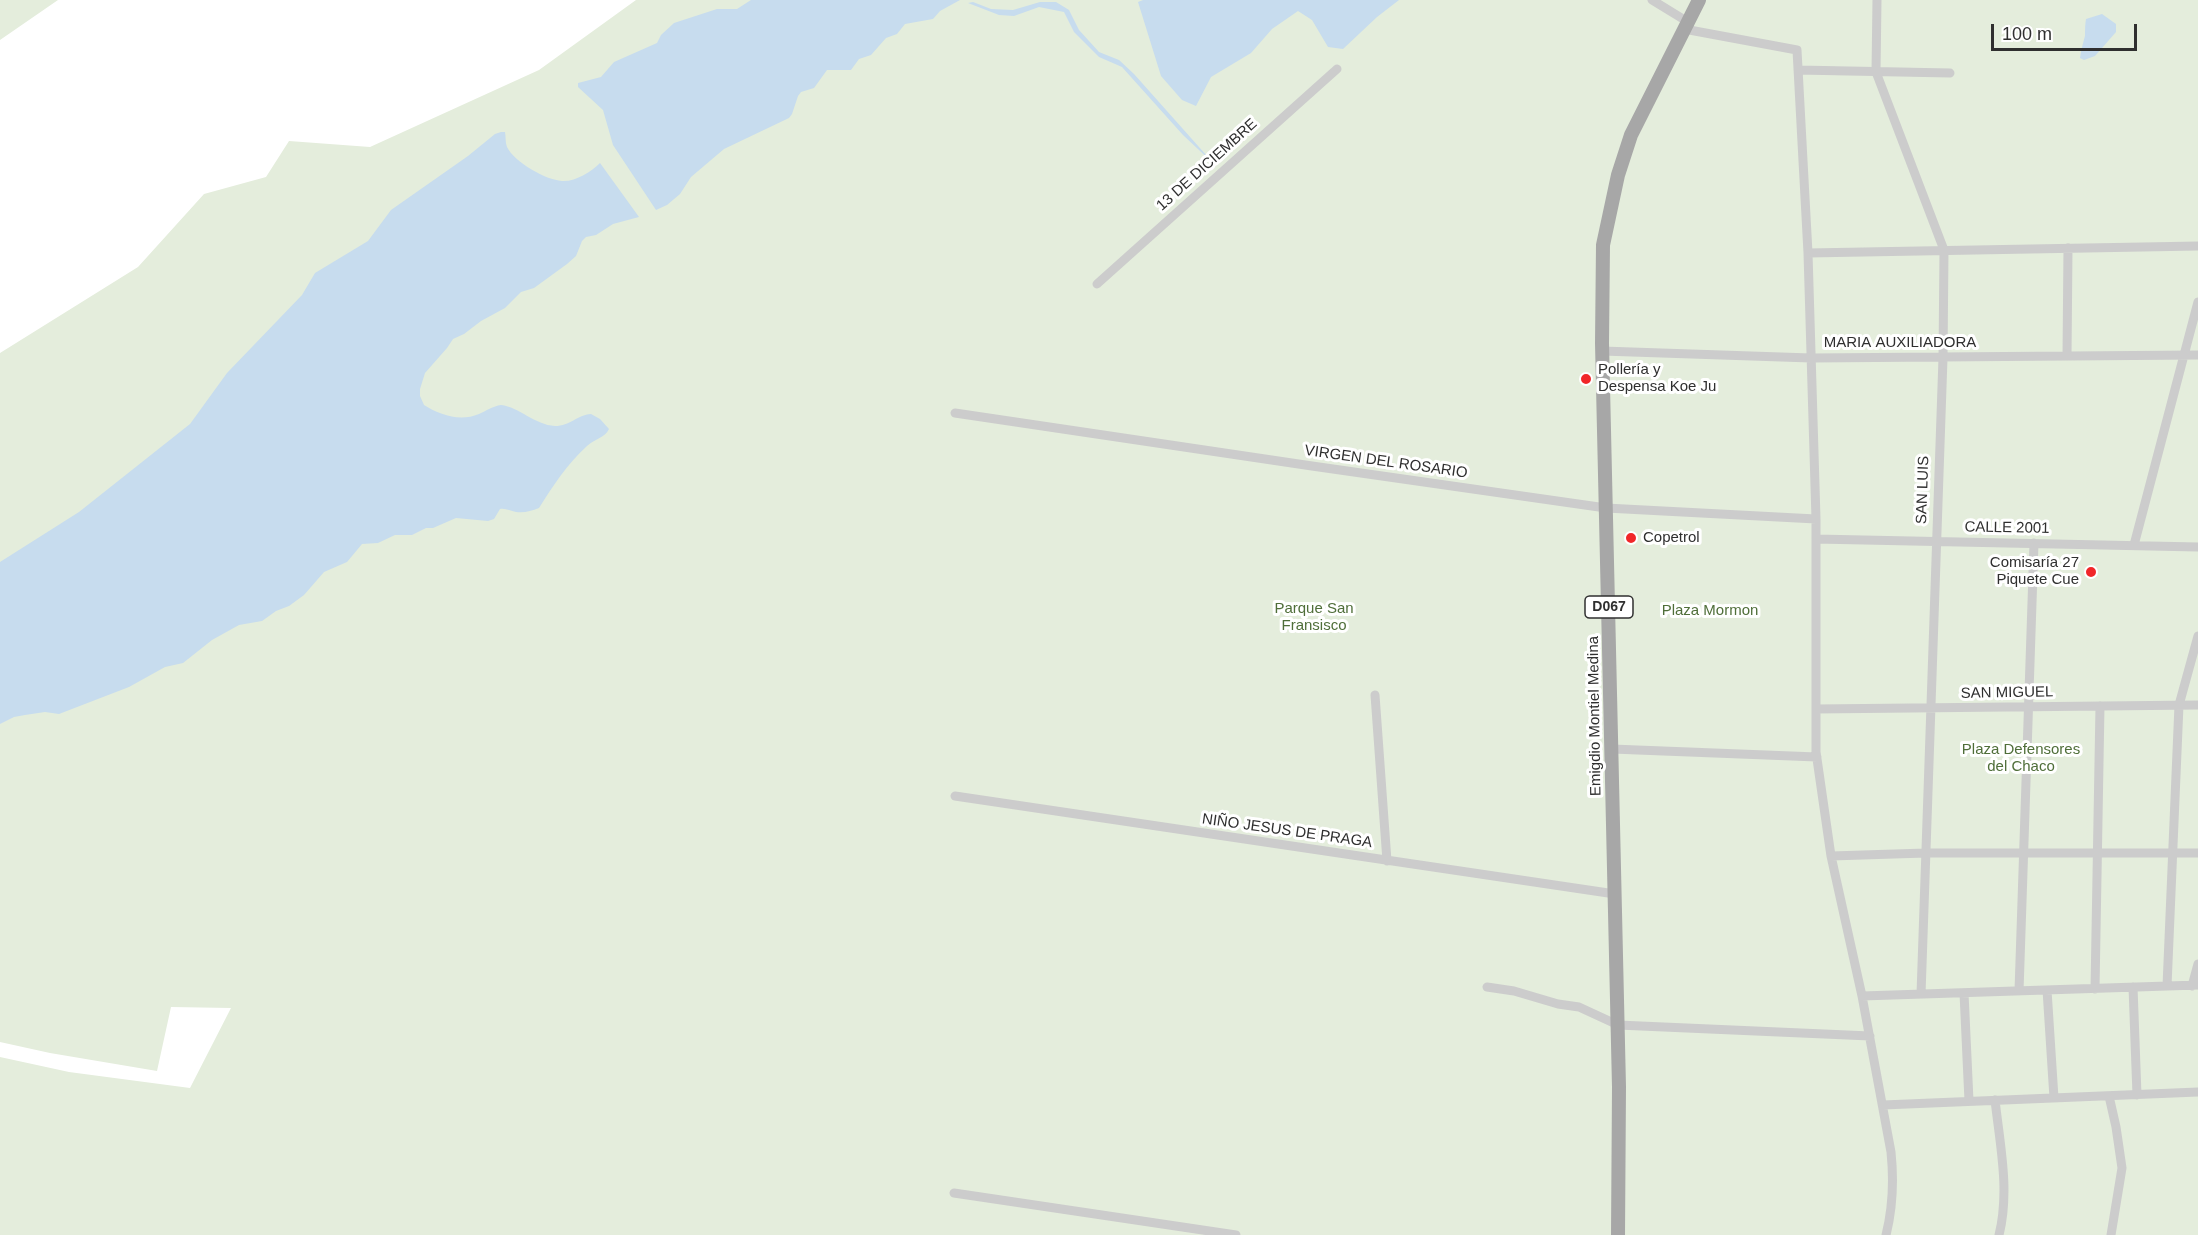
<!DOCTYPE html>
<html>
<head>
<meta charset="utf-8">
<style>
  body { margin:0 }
  #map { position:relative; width:2198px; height:1235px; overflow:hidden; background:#fff; font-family:Helvetica,sans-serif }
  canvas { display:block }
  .scale { position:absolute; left:1991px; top:24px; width:146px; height:27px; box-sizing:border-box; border:3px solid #2f2f2f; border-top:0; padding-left:8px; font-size:18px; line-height:21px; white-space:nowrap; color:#2f2f2f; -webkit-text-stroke:4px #fff; paint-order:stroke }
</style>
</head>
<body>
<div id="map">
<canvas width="2198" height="1235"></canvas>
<div class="scale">100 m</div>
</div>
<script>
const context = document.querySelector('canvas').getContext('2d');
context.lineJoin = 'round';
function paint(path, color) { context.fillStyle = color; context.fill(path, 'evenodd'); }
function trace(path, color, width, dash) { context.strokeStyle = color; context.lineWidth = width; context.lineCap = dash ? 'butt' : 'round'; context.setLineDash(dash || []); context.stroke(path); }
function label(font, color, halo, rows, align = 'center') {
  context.font = font + ' Helvetica,sans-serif'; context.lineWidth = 6; context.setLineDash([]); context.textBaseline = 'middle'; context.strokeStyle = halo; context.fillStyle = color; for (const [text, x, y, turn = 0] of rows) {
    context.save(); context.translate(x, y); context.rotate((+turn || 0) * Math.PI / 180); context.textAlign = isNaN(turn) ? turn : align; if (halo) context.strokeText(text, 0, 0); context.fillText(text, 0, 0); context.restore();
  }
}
paint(new Path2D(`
  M 0,0 L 58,0 L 0,40 Z
  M 636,0 L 2198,0 L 2198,1235 L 0,1235 L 0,1057 L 69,1072 L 190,1088 L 231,1008 L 171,1007 L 157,1071 L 50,1053 L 0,1042 L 0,353 L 138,267 L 204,194 L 266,177 L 289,141 L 370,147 L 539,70 Z`), '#e4eddc');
paint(new Path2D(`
  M 751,0 L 960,0 L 940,11 L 933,19 L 905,24 L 897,34 L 886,38 L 871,55 L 859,59 L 851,70 L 827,70 L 814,88 L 801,92 L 798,96 L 792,114 L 789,118 L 724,149 L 691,177 L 680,194 L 667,205 L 656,210 L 613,145 L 603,110 L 578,87 L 578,83 L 601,77 L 614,62 L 657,43 L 661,35 L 674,23 L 717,9 L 737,9 Z
  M 1143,0 L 1399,0 L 1377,17 L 1343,49 L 1328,47 L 1312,20 L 1298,11 L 1272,29 L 1251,53 L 1211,77 L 1196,106 L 1182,100 L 1161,76 L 1138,2 Z
  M 973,2 L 991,9 L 1013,10 L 1040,2 L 1056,2 L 1069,10 L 1079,30 L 1099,52 L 1119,60 L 1134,74 L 1215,165 L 1183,135 L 1122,67 L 1099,57 L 1074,32 L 1064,12 L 1039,7 L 1014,16 L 999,15 L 968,3 Z
  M 2102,14 L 2116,24 L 2116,32 L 2095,56 L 2084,60 L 2080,58 C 2081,50 2083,43 2085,36 C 2085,30 2085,25 2086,19 Z
  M 501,132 L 505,132 C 506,137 505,142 507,147 C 514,162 546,180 562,181 C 575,182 591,172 600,163 L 639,217 L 613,224 L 596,235 L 586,237 L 582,241 L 576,256 L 567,264 L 534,288 L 521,292 L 505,308 L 481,321 L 464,334 L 453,339 L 447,348 L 425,373 L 420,389 L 420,396 L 424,405 C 440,415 460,422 479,414 C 486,411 493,406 501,405 C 519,407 535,425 555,426 C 570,426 577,415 591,414 L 600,419 L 609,429 C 605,438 594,439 587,446 C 567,464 553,486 539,508 C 531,511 525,513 516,512 C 510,511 506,508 500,509 L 494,519 L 488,521 L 456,518 L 433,528 L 426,528 L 412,535 L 395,535 L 378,543 L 362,544 L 347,562 L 324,572 L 304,595 L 289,606 L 276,611 L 262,621 L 239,625 L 212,640 L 183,663 L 165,667 L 129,687 L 59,714 L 45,712 L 25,715 L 14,717 L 0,724 L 0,562 L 79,512 L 190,424 L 227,373 L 302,295 L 315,273 L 368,241 L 391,210 L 468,156 L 495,134 Z`), '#c7dcee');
trace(new Path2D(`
  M 1652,0 L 1688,22
  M 1877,0 L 1876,72 L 1944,250 L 1943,358 L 1921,994
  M 1684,29 L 1797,50 L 1808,253 L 1816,519 L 1816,752 L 1831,856 L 1862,996 L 1891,1152 C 1894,1181 1893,1207 1886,1235
  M 1798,70 L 1950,73
  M 1808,253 L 2198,246
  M 1097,284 L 1337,69
  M 1602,351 L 1811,358 L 2198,355
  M 2067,356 L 2068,248
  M 955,413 L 1312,466 L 1606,508 L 1816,519
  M 1816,539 L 2198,547
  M 2134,545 L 2198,302
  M 1375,695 L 1387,861
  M 1816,709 L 2198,705
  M 1612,749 L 1817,757
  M 955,796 L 1615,894
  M 1831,856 L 1926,853 L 2198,853
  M 2167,986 L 2179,705 L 2198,636
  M 2192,986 L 2198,964
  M 1487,987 L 1514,991 L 1558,1004 L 1579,1007 L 1618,1025 L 1870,1036
  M 2133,987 L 2137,1095
  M 2095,989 L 2100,706
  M 2047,990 L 2054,1098
  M 2019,991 L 2034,543
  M 1964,993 L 1969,1101
  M 1862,996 L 2198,985
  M 2109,1096 L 2116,1127 L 2122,1168 L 2111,1235
  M 1995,1100 C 2000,1145 2010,1191 1999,1235
  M 1883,1105 L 2198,1092
  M 954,1193 L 1236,1235`), '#ccc', 9);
trace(new Path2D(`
  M 1618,1235 L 1619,1087 L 1602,343 L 1603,245 L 1618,175 L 1631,135 L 1699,0`), '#a7a7a7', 14);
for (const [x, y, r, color] of [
  [1586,379,6,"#f12629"],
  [1631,538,6,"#f12629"],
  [2091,572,6,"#f12629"]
]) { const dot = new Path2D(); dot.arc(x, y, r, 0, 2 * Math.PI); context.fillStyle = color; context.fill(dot); trace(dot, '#fff', 2); }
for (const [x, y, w] of [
  [1609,607,48]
]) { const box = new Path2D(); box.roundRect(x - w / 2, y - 11, w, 22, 4.5); context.fillStyle = '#fff'; context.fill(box); trace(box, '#2f2f2f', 1.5); }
label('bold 14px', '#2f2f2f', null, [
  ["D067",1609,607]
]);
label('15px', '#2f2f2f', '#fff', [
  ["13 DE DICIEMBRE",1207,165,-42],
  ["MARIA AUXILIADORA",1900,343],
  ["VIRGEN DEL ROSARIO",1386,462,8],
  ["SAN LUIS",1923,490,-88],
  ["CALLE 2001",2007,528,1],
  ["SAN MIGUEL",2007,693,-1],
  ["Emigdio Montiel Medina",1595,716,-91],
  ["NIÑO JESUS DE PRAGA",1287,831,8]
]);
label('15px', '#2f2f2f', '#fff', [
  ["Pollería y",1598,370],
  ["Despensa Koe Ju",1598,387],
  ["Copetrol",1643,538],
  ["Comisaría 27",2079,563,"right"],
  ["Piquete Cue",2079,580,"right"]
], 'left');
label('15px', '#4f6e39', '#fff', [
  ["Parque San",1314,609],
  ["Fransisco",1314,626],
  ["Plaza Mormon",1710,611],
  ["Plaza Defensores",2021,750],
  ["del Chaco",2021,767]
]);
</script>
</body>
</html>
